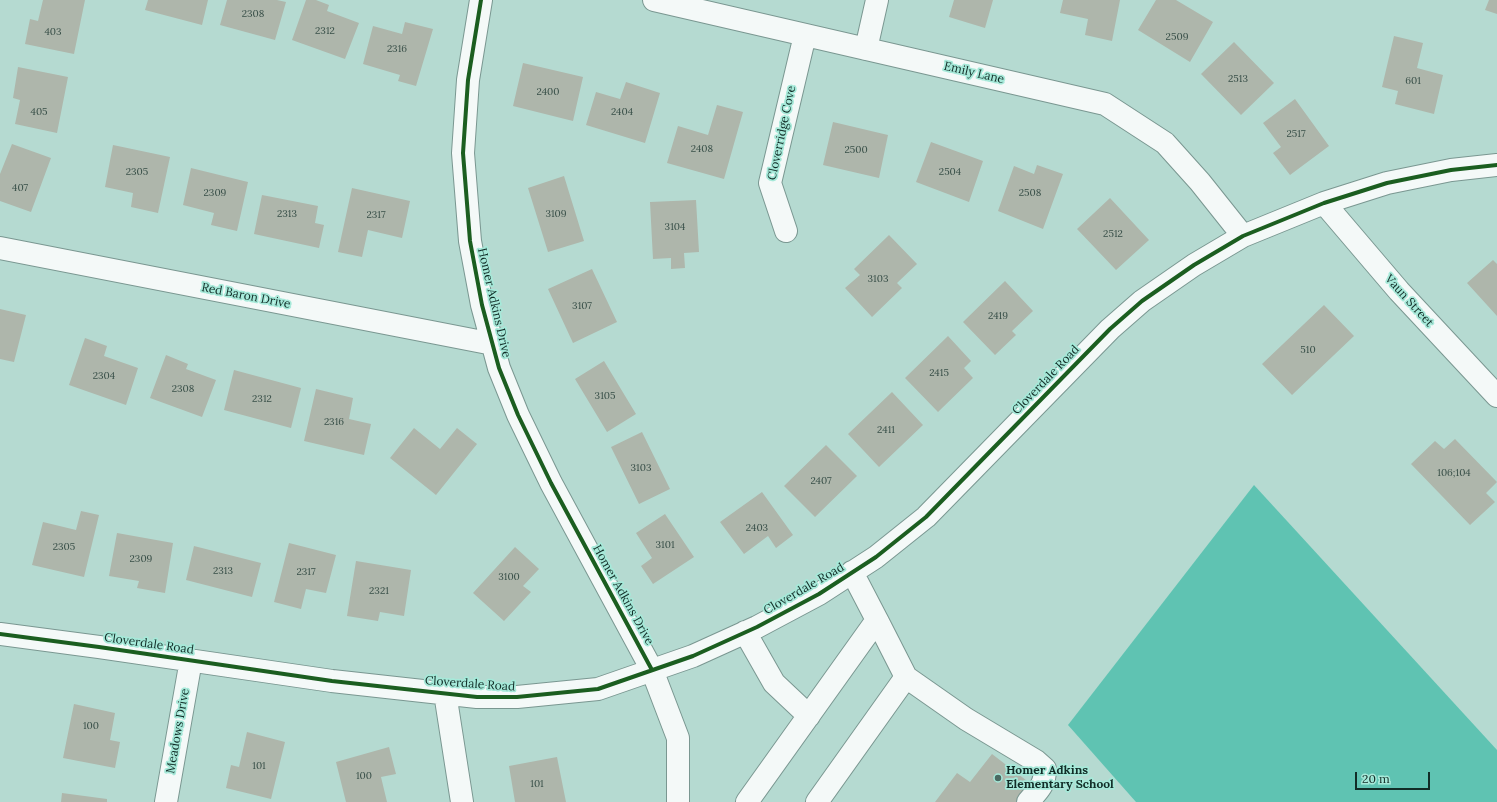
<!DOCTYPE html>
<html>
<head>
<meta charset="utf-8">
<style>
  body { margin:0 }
  #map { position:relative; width:1497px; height:802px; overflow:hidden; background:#b5dad1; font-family:Lora,serif }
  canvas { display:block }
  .scale { position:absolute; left:1355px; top:772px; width:75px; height:18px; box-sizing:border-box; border:2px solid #112d27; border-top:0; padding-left:5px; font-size:12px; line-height:14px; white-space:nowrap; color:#112d27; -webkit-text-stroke:3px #a6e9d9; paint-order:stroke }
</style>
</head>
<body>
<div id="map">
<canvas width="1497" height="802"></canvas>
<div class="scale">20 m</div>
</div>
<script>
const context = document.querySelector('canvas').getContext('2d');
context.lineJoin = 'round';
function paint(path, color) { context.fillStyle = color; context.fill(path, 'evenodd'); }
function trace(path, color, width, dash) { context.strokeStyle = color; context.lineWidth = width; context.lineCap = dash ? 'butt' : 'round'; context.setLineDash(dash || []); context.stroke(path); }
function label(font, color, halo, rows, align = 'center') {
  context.font = font + ' Lora,serif'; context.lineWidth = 3.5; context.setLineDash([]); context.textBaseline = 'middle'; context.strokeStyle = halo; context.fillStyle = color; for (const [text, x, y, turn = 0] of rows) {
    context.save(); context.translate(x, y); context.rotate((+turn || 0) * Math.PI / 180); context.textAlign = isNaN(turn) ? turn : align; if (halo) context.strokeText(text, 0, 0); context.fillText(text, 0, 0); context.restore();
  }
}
paint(new Path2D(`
  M 1254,485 L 1497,750 L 1497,802 L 1136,802 L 1068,725 Z`), '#5fc3b2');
paint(new Path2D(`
  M 43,0 L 85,0 L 74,54 L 25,44 L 30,19 L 38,21 Z
  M 148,0 L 208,0 L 202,25 L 145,10 Z
  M 227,0 L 277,0 L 286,2 L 275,40 L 220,25 Z
  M 306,0 L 316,0 L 329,5 L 327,11 L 359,23 L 345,59 L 292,40 Z
  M 954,0 L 993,0 L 985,28 L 949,17 Z
  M 1063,0 L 1120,0 L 1112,41 L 1085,35 L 1088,19 L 1060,13 Z
  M 1156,0 L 1176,0 L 1213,22 L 1190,62 L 1138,30 Z
  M 1489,0 L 1497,0 L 1497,14 L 1485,10 Z
  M 405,22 L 433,29 L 416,86 L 398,81 L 400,75 L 363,64 L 373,26 L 402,34 Z
  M 1394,36 L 1423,43 L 1417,68 L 1443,75 L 1434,114 L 1395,104 L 1398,91 L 1382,87 Z
  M 1234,42 L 1274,83 L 1241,115 L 1201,74 Z
  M 523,63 L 583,77 L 573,121 L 513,106 Z
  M 18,67 L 68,77 L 57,133 L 15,124 L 20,100 L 13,98 Z
  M 626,82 L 660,93 L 645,143 L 586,125 L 596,92 L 620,99 Z
  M 1295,99 L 1329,146 L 1290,175 L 1273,153 L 1281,147 L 1263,123 Z
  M 717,105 L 743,112 L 724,179 L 667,163 L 678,126 L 708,135 Z
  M 833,122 L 888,135 L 879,178 L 823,165 Z
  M 931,142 L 983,161 L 969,202 L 916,182 Z
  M 12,144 L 51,158 L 31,212 L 0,201 L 0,174 Z
  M 113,145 L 170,157 L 158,213 L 131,207 L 133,193 L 105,187 Z
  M 1037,165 L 1063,174 L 1043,229 L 998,211 L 1014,166 L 1034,174 Z
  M 191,168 L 248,182 L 237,231 L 211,225 L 214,213 L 183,205 Z
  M 564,176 L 584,241 L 548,252 L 528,188 Z
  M 352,188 L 410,201 L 402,238 L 368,230 L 362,257 L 338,252 Z
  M 262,195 L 318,206 L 315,223 L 324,225 L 319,248 L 254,234 Z
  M 1110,198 L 1149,240 L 1116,270 L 1077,229 Z
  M 696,200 L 699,252 L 684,253 L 685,268 L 671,269 L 671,258 L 653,259 L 650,202 Z
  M 889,235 L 917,264 L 897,283 L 902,288 L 872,317 L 845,288 L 860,275 L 854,269 Z
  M 1493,260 L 1497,264 L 1497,316 L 1467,283 Z
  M 592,269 L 617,322 L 573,343 L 548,289 Z
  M 1005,281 L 1033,311 L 1012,331 L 1016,335 L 995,355 L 963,322 Z
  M 1324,305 L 1354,336 L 1292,395 L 1262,364 Z
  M 0,309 L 26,315 L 14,362 L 0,359 Z
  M 948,336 L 971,361 L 964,368 L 973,378 L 938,412 L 905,378 Z
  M 85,338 L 107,346 L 104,356 L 138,368 L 126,405 L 69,385 Z
  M 166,355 L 188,364 L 186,369 L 216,380 L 202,417 L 150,398 Z
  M 604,361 L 636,414 L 607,432 L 575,379 Z
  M 234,370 L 301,388 L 291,428 L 224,410 Z
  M 316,389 L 353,398 L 349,419 L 371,424 L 364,455 L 304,441 Z
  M 892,392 L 923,425 L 879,467 L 848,434 Z
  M 414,428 L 440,449 L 457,428 L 477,444 L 436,495 L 390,458 Z
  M 642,432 L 670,489 L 639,504 L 611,447 Z
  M 1455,439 L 1497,482 L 1486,493 L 1495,502 L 1470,525 L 1411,464 L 1435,441 L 1444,449 Z
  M 826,445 L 857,476 L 815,517 L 784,486 Z
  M 762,492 L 793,535 L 776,548 L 768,536 L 744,554 L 720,522 Z
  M 81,511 L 99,515 L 84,577 L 32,565 L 43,522 L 76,530 Z
  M 665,514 L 694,557 L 653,584 L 641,566 L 652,558 L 636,533 Z
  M 117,533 L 173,543 L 165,593 L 137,588 L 139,581 L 109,576 Z
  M 289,543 L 336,555 L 326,593 L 306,589 L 301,609 L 274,602 Z
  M 194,546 L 261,563 L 252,597 L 186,580 Z
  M 515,547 L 539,569 L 523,586 L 531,592 L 504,621 L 473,593 Z
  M 356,561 L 411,570 L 404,616 L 380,612 L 378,621 L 347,616 Z
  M 74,704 L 115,713 L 110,740 L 120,742 L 115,768 L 63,758 Z
  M 247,732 L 285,742 L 271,799 L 226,788 L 231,765 L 239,767 Z
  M 389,747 L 396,774 L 381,777 L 387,802 L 346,802 L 336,762 Z
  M 992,754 L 1031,784 L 1016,802 L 935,802 L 957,773 L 970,782 Z
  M 557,757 L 566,802 L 515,802 L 509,766 Z
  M 62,793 L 107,799 L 107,802 L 61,802 Z`), '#aeb6ab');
const minor = new Path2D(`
  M 481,0 L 468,80 L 463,153 L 470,241 L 482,305 L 499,368 L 518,415 L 551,483 L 652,670 L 678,738 L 678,802
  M 654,0 L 1105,104 L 1165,143 L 1200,182 L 1243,236
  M 866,49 L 877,0
  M 1324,203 L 1399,291 L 1497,396
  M 786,231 L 770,183 L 805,35
  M 0,248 L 493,344
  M 745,632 L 774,683 L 809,716
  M 0,634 L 99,647 L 332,681 L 477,697 L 517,697 L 598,689 L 693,656 L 757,627 L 819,594 L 876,557 L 926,517 L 1110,329 L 1142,301 L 1194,265 L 1243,236 L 1324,203 L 1387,183 L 1451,170 L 1497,165
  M 906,677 L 966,719 L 1036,761 L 1045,769 C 1045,786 1038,790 1028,802
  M 445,693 L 462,802
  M 166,802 L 191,660
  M 747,802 L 877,620 L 852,572
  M 817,802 L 906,677 L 877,620`);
trace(minor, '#7a9791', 24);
trace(minor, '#f4f9f8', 22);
trace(new Path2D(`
  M 481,0 L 468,80 L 463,153 L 470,241 L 482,305 L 499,368 L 518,415 L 551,483 L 652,670
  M 0,634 L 99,647 L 332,681 L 477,697 L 517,697 L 598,689 L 693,656 L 757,627 L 819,594 L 876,557 L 926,517 L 1110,329 L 1142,301 L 1194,265 L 1243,236 L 1324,203 L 1387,183 L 1451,170 L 1497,165`), '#1b5e20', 4);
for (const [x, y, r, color] of [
  [998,778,4,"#4a6a62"]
]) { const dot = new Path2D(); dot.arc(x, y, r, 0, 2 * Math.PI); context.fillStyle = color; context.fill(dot); trace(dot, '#a6e9d9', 1.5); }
label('10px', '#384f48', null, [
  ["2308",253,14],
  ["2312",325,31],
  ["403",53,32],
  ["2509",1177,37],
  ["2316",397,49],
  ["2513",1238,79],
  ["601",1413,81],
  ["2400",548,92],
  ["405",39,112],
  ["2404",622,112],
  ["2517",1296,134],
  ["2408",702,149],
  ["2500",856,150],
  ["2305",137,172],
  ["2504",950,172],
  ["407",20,188],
  ["2309",215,193],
  ["2508",1030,193],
  ["2313",287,214],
  ["3109",556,214],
  ["2317",376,215],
  ["3104",675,227],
  ["2512",1113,234],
  ["3103",878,279],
  ["3107",582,306],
  ["2419",998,316],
  ["510",1308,350],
  ["2415",939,373],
  ["2304",104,376],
  ["2308",183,389],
  ["3105",605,396],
  ["2312",262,399],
  ["2316",334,422],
  ["2411",886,430],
  ["3103",641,468],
  ["106;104",1454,473],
  ["2407",821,481],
  ["2403",757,528],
  ["3101",665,545],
  ["2305",64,547],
  ["2309",141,559],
  ["2313",223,571],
  ["2317",306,572],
  ["3100",509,577],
  ["2321",379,591],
  ["100",91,726],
  ["101",259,766],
  ["100",364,776],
  ["101",537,784]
]);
label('12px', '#112d27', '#a6e9d9', [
  ["Emily Lane",974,73,13],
  ["Cloverridge Cove",782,133,-78],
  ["Red Baron Drive",246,296,11],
  ["Vaun Street",1409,301,48],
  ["Homer Adkins Drive",494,303,77],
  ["Cloverdale Road",1046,380,-46],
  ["Cloverdale Road",804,589,-30],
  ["Homer Adkins Drive",623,595,61],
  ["Cloverdale Road",149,644,8],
  ["Cloverdale Road",470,684,4],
  ["Meadows Drive",178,731,-80]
]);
label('bold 12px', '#112d27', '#a6e9d9', [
  ["Homer Adkins",1006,771],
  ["Elementary School",1006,785]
], 'left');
</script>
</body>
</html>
